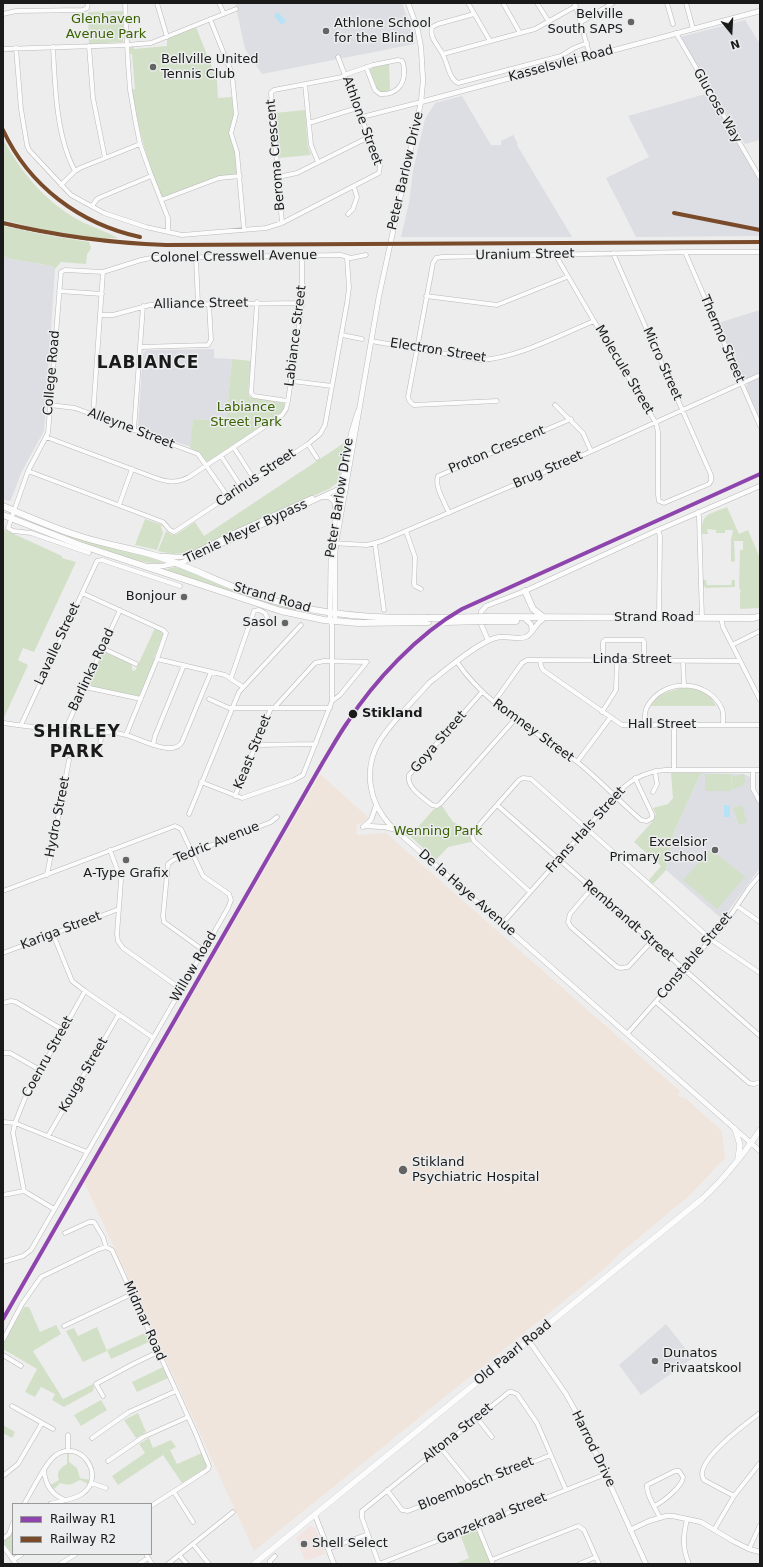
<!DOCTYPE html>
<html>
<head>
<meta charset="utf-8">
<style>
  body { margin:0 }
  #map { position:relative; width:763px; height:1567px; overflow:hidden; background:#ededed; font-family:"DejaVu Sans",sans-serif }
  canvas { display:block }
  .frame { position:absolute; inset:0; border:4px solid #1a1a1a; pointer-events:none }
  .legend { position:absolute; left:12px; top:1503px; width:140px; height:52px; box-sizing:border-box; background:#ecedee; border:1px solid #989999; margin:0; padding:5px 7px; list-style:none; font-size:12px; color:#1a1a1a }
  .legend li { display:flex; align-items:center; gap:8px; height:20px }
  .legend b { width:20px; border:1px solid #989999 }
  .north { position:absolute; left:711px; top:12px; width:40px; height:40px; -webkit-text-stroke:3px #ecedee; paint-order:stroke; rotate:162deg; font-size:11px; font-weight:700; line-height:16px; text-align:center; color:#1a1a1a }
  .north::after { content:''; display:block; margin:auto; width:14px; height:18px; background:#1a1a1a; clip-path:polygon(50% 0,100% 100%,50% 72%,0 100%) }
</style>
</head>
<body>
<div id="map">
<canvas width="763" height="1567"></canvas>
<div class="frame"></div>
<ul class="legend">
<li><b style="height:5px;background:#8e44ad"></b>Railway R1</li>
<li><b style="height:5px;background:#7a4b2a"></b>Railway R2</li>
</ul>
<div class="north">N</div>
</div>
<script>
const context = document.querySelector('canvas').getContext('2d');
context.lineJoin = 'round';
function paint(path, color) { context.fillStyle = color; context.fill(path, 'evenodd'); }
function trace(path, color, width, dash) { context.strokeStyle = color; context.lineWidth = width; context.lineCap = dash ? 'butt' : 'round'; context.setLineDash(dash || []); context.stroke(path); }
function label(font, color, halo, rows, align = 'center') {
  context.font = font + ' "DejaVu Sans",sans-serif'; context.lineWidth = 3; context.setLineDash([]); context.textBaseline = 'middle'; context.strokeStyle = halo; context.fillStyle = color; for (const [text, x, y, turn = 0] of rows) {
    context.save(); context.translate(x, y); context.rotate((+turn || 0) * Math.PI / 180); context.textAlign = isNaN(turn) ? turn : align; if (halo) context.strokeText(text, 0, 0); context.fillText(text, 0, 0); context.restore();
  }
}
paint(new Path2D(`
  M 310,1526 L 315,1528 L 325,1554 L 305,1561 L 296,1538 Z`), '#f2e4e0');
paint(new Path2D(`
  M 235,3 L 402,3 L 409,22 L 415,44 L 262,74 L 245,49 Z
  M 745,20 L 760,44 L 760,140 L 745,144 L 680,37 Z
  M 709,93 L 760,181 L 760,236 L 636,237 L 606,178 L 649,157 L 628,116 Z
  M 462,96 L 491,145 L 501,145 L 501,141 L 513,135 L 518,144 L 517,145 L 572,237 L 401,237 L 409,203 L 413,171 L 425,119 L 435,103 Z
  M 3,256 L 11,259 L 52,266 L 55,269 L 44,431 L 21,473 L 11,500 L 8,501 L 3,499 Z
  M 760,310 L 760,373 L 747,379 L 743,379 L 718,323 Z
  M 214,349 L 214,358 L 232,359 L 226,421 L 193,419 L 191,447 L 140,429 L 138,425 L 143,353 L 147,350 Z
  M 760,378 L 760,420 L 746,387 L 748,383 Z
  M 701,773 L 744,774 L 750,777 L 750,788 L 760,807 L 760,868 L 722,919 L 666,870 L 674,832 Z
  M 666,1324 L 693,1358 L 641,1395 L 619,1365 Z`), '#dddee3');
paint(new Path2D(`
  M 320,774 L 369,818 L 361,824 L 356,825 L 357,835 L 386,833 L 680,1091 L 678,1095 L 683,1098 L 684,1097 L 722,1131 L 725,1158 L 690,1195 L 619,1254 L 611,1263 L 254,1551 L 84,1182 Z`), '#f0e5dc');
paint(new Path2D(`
  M 123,11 L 123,42 L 89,44 L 88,12 Z
  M 196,27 L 217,80 L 218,98 L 232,97 L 234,116 L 229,132 L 235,149 L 238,172 L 237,174 L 163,197 C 159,193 157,186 155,180 C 144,151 137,121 132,90 L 135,89 L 132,54 L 129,54 L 129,50 L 131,47 L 134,46 L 134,49 L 167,46 L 167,39 Z
  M 389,63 L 390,90 L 382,93 L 378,91 L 370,70 L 372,67 Z
  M 305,110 L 308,147 L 311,155 L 278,158 L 274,113 Z
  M 3,139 C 22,174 47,204 84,223 C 95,228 107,232 118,238 C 80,241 40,229 3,220 Z
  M 3,226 L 46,235 L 89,242 L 91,248 L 87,255 L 86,264 L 61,262 L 55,269 L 52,266 L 11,259 L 3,256 Z
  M 232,359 L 251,361 L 248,393 L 250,397 L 284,403 L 286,406 L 282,413 L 277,416 L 207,462 L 200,453 L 190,448 L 193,419 L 226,421 Z
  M 344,443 L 347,443 L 339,479 L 337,483 L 329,489 L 243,527 L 190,554 L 188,551 L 185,552 L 186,553 L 173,554 L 158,551 L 166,531 L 172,535 L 177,534 L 195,522 L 204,536 Z
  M 727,507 L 739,534 L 748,530 L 760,558 L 760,608 L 740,609 L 740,592 L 741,592 L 739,587 L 740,550 L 743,550 L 743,541 L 734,541 L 735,561 L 731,562 L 731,540 L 733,530 L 725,530 L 725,533 L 716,533 L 716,530 L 707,529 L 708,534 L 702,534 C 701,512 709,515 727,507 Z
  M 145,519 L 162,525 L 161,527 L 163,533 L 157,550 L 135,545 Z
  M 3,529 L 62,556 L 62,558 L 76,562 L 34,652 L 23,648 L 18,660 L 28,665 L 3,720 Z
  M 67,535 L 148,557 L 165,563 C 138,566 95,546 68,537 Z
  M 175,567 L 180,568 L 227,588 L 296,610 L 296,612 L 164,570 Z
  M 703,580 L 706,580 L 707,585 L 731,585 L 732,580 L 735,580 L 735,587 L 706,588 L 703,585 Z
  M 155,628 L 163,633 L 163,635 L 154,658 L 155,659 L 139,696 L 89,686 L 101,654 L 104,652 L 130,663 L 132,666 L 132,670 L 135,671 Z
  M 681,688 C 695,687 710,692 716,706 L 650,706 C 661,692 665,693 681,688 Z
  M 671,773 L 701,773 L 674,832 L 666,870 L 653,884 L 649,880 L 661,866 L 634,842 L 652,822 L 656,814 L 653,808 L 668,804 L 673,798 Z
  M 705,774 L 731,774 L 731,791 L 705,791 Z
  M 744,774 L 746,782 L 743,783 L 743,786 L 732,789 L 732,777 Z
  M 742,805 L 747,822 L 739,825 L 733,808 Z
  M 442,806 L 453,822 L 471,831 L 470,837 L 471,842 L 448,847 L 436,860 L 410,836 L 434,809 L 438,808 Z
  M 711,849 L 745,877 L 717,909 L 683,880 Z
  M 24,1307 L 29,1307 L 40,1332 L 56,1325 L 61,1334 L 33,1351 L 63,1399 L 93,1384 L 94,1387 L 93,1391 L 64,1407 L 52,1400 L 55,1394 L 41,1387 L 35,1397 L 25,1392 L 37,1369 L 3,1349 L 3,1343 Z
  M 97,1327 L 107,1351 L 83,1362 L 66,1331 L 74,1328 L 78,1336 Z
  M 147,1332 L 151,1341 L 111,1359 L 107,1350 Z
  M 163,1367 L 168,1378 L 137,1392 L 132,1382 Z
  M 101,1400 L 107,1410 L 81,1426 L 74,1415 Z
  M 138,1413 L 146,1432 L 136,1438 L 124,1420 Z
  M 3,1425 L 15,1432 L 12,1438 L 3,1433 Z
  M 149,1438 L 153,1448 L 171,1440 L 176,1447 L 170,1450 L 177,1464 L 202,1453 L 207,1464 L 206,1468 L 182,1483 L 163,1455 L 118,1485 L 112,1476 L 145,1453 L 139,1444 Z
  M 67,1452 L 69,1452 L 69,1462 L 77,1468 L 80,1478 L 90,1480 L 88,1484 L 80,1480 C 70,1485 71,1486 60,1483 L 53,1490 L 49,1486 L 59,1480 C 56,1472 60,1468 67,1464 Z
  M 13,1526 L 13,1554 L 19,1554 L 15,1556 L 13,1555 L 3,1541 Z
  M 474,1529 L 478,1531 L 491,1564 L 454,1564 L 469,1558 L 460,1534 Z`), '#d3e0c8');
paint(new Path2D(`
  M 278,12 L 286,21 L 282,25 L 274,16 Z
  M 724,805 L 730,805 L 730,817 L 724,817 Z`), '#b6e2f5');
const minor = new Path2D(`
  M 125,3 L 128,63 L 130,90 L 135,119 L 140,144 L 150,172 L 168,218 L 168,232
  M 157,3 L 167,37
  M 219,3 L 224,14
  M 468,3 L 490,41
  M 503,3 L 520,33
  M 537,3 L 549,22
  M 574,3 L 577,10 L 590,56
  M 667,3 L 673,24
  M 686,3 L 693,29
  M 3,14 L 16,11 L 83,10 L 87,8 L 88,3
  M 474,14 L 438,24 L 432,27 C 429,38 439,46 443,55 C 448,64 449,79 458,83 L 561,56 L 574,48 L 587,43
  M 210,19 L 232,74 L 236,114 L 231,133 L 237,152 L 244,230
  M 581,22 L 613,3
  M 676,33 L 760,178
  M 89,46 L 93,98 L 105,158
  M 53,47 C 55,86 56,136 75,171
  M 16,48 L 21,109 L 27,145 L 29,150 L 71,195 L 104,213 L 146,227 L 182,235 L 266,228 L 282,223 L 379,173 L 380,166 L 338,57
  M 3,49 L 127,45 L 151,43 L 236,9
  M 443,54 L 535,29 L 576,6
  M 305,84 L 311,145 L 318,162
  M 362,117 L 421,102
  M 309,123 L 357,108
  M 278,177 L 297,173 L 369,137
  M 61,185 L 75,171 L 80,168 L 140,144
  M 161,200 L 219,178 L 240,176
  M 92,206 L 97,199 L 101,197 L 151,176
  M 348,214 L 353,209 L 357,197 L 354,187
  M 282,223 L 271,93 L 274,90 L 342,77 L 347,74 L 373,65 L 398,60 L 402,61 C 404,64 404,66 404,70 C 405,86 395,95 380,94 L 375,90 L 366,67
  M 685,252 L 760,426
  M 555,254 L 594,321 L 656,423 L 658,432 L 658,495 L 659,501 L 664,503 L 709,484 L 711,481 L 711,475 L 613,253
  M 196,258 L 198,304
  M 59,291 L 102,294
  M 426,296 L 497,305 L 567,277
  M 257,302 L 251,393 L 254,396 L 288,401
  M 100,315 L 113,315 L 150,305 L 302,303
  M 342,335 L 362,339
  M 371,341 L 481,360 C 517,358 560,335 594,321
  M 140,347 L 208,345 L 211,340 L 209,304
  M 292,381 L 332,386
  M 497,401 L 414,405 C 410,403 409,401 408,397 L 433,263 L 436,258 L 442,257 L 685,252 L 760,252
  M 50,405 L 75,408 L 198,454 L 228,497
  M 555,405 L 583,433 L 591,451
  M 93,415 L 103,272
  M 134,430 L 143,306
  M 46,437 L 153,477 C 166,482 176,484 189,477 L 282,415 L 286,409 L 288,401 L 302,303 L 302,256
  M 308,444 L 317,458
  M 234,448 L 254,479
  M 221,456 L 242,488
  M 28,471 L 163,522 L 170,530 L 174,532 L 308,444 L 320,434 L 325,425 L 347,303 L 349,288 L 347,258
  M 119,505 L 132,469
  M 698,512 L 699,517 L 702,618
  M 449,513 C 445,503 434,486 438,476 L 571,419
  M 658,530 L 660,536 L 659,617
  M 406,531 L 415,557 L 414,584 L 415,586 L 421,589
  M 331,543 L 367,545 L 382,541 L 561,465 L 760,375
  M 375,544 L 384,610
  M 89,553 L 31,533 L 13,531 L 8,528 L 28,471 L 48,433 L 61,272 L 65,270 L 103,272 L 141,260 L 151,258 L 341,255 L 351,258 L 366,255
  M 82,593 L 163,630 L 166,633 L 157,659 L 126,735
  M 721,618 L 723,627 L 760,700
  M 732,645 L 760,631
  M 102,648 L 136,664
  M 157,659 L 225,675 L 243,687
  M 540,660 L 541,666 L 543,670 L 622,725 L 760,725
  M 603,660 L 603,642 L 605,640 L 643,640 L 644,642 L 644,661
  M 683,661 L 684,686
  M 457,662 C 486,705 535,731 576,761 C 599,779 619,801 641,820 L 647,821 L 652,818 L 652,814 L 635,778
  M 231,678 L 254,611 L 259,610 L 265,613 L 267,617 L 265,623
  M 85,687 L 141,699
  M 482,692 L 409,775 C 406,788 424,798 432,805 L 437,806 L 441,803 L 516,718
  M 209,699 L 229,708 L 330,708
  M 332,701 L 340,695 L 367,662
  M 494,702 L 522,663 L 527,660 L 740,661
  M 274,708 L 315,663 L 324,661 L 367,662
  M 602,712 L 616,690 L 617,660
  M 4,723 C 24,726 44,729 65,730 C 85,731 106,730 126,735 C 139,738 173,758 182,742 L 211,672
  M 21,725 L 97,561 L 102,560 L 180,586
  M 645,725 C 645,720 644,712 647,707 C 662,678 708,678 722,709 C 724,714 723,720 723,725
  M 65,730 L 120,610
  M 153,745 L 155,736 L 184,665
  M 256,745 L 316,744
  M 99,751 L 102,732
  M 577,762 L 610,718
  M 674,770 L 674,725
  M 753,770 L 753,789 L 760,802
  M 201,782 L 242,798 L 294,780 L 303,775 L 332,701 L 332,625 L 330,621
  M 653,792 L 657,784 L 655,771
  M 235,796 L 271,708
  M 497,805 L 760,1036
  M 189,814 L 239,692 L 301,625
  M 110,850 L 121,880 L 117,934 L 118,941 L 123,948 L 181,989
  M 47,875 L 69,760
  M 592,888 L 570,914 L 568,922 L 571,927 L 617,967 L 621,968 L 628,967 L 652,941
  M 3,891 L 175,826 L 181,829 L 203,876 L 229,894 L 231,900 L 228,908 L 31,1250 L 23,1256 L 3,1262
  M 530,892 L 474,841 L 472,836 L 473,832 L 519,780 L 523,778 L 531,779 L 713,941 L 760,973
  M 737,906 L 760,922
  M 502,924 L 615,796 C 629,780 644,772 665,770 L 760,770
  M 53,934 L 72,981 L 85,991 L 152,1037
  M 203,950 L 164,922 L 163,916 L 168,864 L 173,860 L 271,822 L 277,817
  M 3,953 L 119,909
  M 656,1002 L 749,1083 L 754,1084 L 760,1082
  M 3,1003 L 11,1001 L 16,1002 L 63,1030
  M 627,1034 L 726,922 L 749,888 L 760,875
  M 3,1053 L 10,1053 L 40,1070
  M 3,1122 L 15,1123 L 87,1152
  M 48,1136 L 119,1014
  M 3,1195 L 24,1191
  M 54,1209 L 24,1191 L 13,1133 L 15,1123 L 25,1098 L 85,991
  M 65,1233 L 89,1222 L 94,1222 L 103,1237 L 106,1247
  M 64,1326 L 132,1294
  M 3,1340 L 22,1304 L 41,1277 L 99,1249 L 106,1247 L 112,1250 L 195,1432 L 209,1466 L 208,1469 L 204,1472 L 151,1506
  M 3,1355 L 21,1366
  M 103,1396 L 96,1384 L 133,1364 L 158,1352
  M 12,1406 L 53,1429
  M 477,1418 L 492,1437
  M 68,1435 L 68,1451
  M 92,1438 L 129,1412 L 176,1391
  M 440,1447 L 472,1486
  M 108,1461 L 143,1437 L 188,1417
  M 44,1470 C 45,1484 52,1495 65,1500
  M 3,1476 L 18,1464 L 42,1423
  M 91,1483 L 106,1488
  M 387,1490 L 402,1510 L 408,1511 L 551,1455
  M 174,1492 L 193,1522
  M 734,1496 L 704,1480 C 691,1463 748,1422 760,1413
  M 24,1504 C 31,1493 46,1461 56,1455 C 81,1438 107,1477 82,1494 C 73,1500 60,1501 50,1504
  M 654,1506 C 663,1502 683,1486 683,1477 L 679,1471 L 675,1471 L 647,1485 C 646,1495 656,1509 660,1518
  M 687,1519 C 683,1537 682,1547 689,1564
  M 477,1525 L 493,1564
  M 714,1530 L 734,1496 L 760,1463
  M 3,1539 L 9,1534 L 13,1523
  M 193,1544 L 209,1564
  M 3,1546 L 16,1564
  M 328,1549 L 368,1534
  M 749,1549 L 760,1525
  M 146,1554 L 152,1564
  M 179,1555 L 187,1564
  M 13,1560 L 22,1554
  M 491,1560 L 578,1526 L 584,1530 L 599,1564
  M 60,1564 L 76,1554
  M 139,1564 L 148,1558
  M 168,1564 L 233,1512
  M 270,1564 L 270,1561 L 275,1556
  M 379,1564 L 362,1518 L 362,1511 L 509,1392 L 512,1392 L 517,1394 L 537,1423 L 566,1490
  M 379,1564 L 606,1474
  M 579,1564 L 596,1557`);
const tertiary = new Path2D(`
  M 421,102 L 760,11
  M 323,497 C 329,496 332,498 335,503 L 335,507
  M 162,556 L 180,557 L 190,555 L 234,533 L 312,498
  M 147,566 L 163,566 L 183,562 L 317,499 L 341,488 L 346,489
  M 526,620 L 531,624 L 532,631
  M 542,620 C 535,624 532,635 526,637 C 517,640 505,635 495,638 C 478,643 449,667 434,679 L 429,683 C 414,701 391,722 379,742 C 363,770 369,803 391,826 L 760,1151
  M 330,621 L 331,543 L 351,434 L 358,411
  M 335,621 L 335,555 L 336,543 L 379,296 L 421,102 L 423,81 L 421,47 L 417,27 L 408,3
  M 488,640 L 481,624 L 481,612 L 486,606 L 525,591 L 658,530 L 760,486
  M 366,826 L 385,827 L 393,829
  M 363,827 L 371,820 L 376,806
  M 529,1341 L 566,1394 L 583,1425 L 646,1564
  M 315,1515 L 334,1564
  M 630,1530 L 649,1521 L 666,1516 L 673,1516 L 701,1522 L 733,1541 L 749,1549 L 760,1552`);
const secondary = new Path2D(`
  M 735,1129 L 740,1145 L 738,1159
  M 254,1564 L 702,1199 C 725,1178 743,1155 760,1130`);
const primary = new Path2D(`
  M 3,506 C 28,517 53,528 79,536 C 103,544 129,548 153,555 C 187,565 218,582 252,594 C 309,614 368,619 428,618
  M 3,515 L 80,545 L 281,611 L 324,620 L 358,623 L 428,622
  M 525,591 L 533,609 L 542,616
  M 487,617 L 754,618 L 760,616
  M 487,621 L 516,621`);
trace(minor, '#b9b9b9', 5);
trace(tertiary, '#b9b9b9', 5.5);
trace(secondary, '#b9b9b9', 6);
trace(primary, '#b9b9b9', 7);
trace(minor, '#fcfcfc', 4);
trace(tertiary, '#fcfcfc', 4.5);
trace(secondary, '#fcfcfc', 5.5);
trace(primary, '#fcfcfc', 6);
trace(new Path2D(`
  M 674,213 L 760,230
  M 3,225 C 67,240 132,247 197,246`), '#b7b7b7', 1, [2, 4]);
const primaryBridge = new Path2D(`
  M 428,618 L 487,617
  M 445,622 L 487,621`);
trace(primaryBridge, '#b9b9b9', 7, []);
trace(primaryBridge, '#fcfcfc', 6);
trace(new Path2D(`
  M 3,1319 L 323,762 C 331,749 338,736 347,723 C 374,681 418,634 462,609 L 760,474`), '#8e44ad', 4);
trace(new Path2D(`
  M 3,130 C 29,186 80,224 140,237
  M 674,213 L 760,230
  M 3,223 C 57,236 111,243 166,245 L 760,242`), '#7a4b2a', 4);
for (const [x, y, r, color] of [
  [631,22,4,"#646464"],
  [326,31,4,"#646464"],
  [153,67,4,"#646464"],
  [184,597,4,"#646464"],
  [285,623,4,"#646464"],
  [353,714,5,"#1a1a1a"],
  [715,850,4,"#646464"],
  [126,860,4,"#646464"],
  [403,1170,5,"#646464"],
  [655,1361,4,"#646464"],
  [304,1544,4,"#646464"]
]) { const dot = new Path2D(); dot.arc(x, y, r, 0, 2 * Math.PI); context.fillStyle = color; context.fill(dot); trace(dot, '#ecedee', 1.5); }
label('13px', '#1a1a1a', '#ecedee', [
  ["Belville",623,15,"right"],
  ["South SAPS",623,30,"right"],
  ["Athlone School",334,24],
  ["for the Blind",334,39],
  ["Bellville United",161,60],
  ["Tennis Club",161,75],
  ["Bonjour",176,597,"right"],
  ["Sasol",277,623,"right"],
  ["Excelsior",707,843,"right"],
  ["Primary School",707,858,"right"],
  ["A-Type Grafix",126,874,"center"],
  ["Stikland",412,1163],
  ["Psychiatric Hospital",412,1178],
  ["Dunatos",663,1354],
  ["Privaatskool",663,1369],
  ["Shell Select",312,1544]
], 'left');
label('13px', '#3a6100', '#ecedee', [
  ["Glenhaven",106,20],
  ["Avenue Park",106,35],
  ["Labiance",246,408],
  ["Street Park",246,423],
  ["Wenning Park",438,832]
]);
label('13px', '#1a1a1a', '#ecedee', [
  ["Kasselsvlei Road",561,64,-15],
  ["Glucose Way",717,106,60],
  ["Athlone Street",362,121,70],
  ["Beroma Crescent",276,155,-95],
  ["Peter Barlow Drive",406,171,-77],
  ["Uranium Street",525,255,-1],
  ["Colonel Cresswell Avenue",234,257,-1],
  ["Alliance Street",201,304,-1],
  ["Labiance Street",296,336,-83],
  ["Thermo Street",722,339,67],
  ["Electron Street",438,351,9],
  ["Micro Street",662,364,66],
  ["Molecule Street",624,370,59],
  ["College Road",52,373,-85],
  ["Alleyne Street",131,429,21],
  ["Proton Crescent",497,450,-23],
  ["Brug Street",548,470,-24],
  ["Carinus Street",256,478,-34],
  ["Peter Barlow Drive",340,498,-81],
  ["Tienie Meyer Bypass",246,532,-25],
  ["Strand Road",272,598,16],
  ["Strand Road",654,618],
  ["Lavalle Street",58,644,-65],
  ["Linda Street",632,660],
  ["Barlinka Road",92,670,-65],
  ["Hall Street",662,725],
  ["Romney Street",533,731,36],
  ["Goya Street",439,742,-49],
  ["Keast Street",253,752,-68],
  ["Hydro Street",58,817,-79],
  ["Frans Hals Street",586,830,-48],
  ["Tedric Avenue",217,843,-22],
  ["De la Haye Avenue",467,893,41],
  ["Rembrandt Street",628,921,41],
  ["Kariga Street",61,931,-21],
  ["Constable Street",695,956,-50],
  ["Willow Road",194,967,-60],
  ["Coenru Street",48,1057,-61],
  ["Kouga Street",84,1075,-60],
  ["Midmar Road",144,1321,66],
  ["Old Paarl Road",513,1353,-39],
  ["Altona Street",458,1433,-39],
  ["Harrod Drive",593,1449,64],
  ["Bloembosch Street",476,1484,-22],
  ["Ganzekraal Street",492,1519,-22]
]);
label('bold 13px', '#1a1a1a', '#ecedee', [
  ["Stikland",362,714]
], 'left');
context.letterSpacing = '1px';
label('bold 17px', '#1a1a1a', '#ecedee', [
  ["LABIANCE",148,364],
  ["SHIRLEY",77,733],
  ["PARK",77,753]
]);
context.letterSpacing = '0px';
</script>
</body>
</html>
